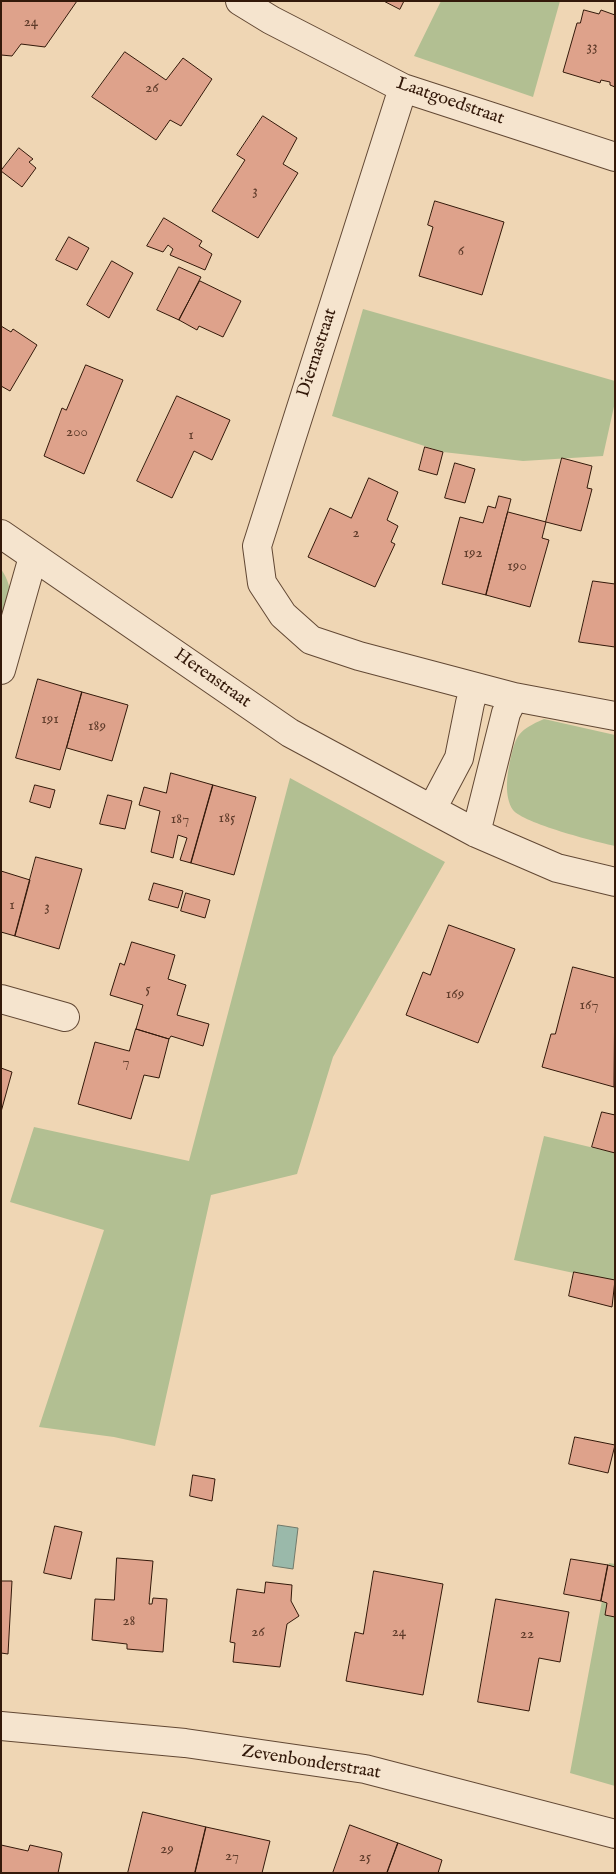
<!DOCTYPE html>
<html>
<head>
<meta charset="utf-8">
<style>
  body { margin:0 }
  #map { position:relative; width:616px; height:1874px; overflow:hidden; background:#efd6b4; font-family:"IM FELL English",serif }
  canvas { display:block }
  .frame { position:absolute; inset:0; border:2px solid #33190a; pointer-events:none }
</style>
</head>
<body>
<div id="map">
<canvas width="616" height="1874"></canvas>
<div class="frame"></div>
</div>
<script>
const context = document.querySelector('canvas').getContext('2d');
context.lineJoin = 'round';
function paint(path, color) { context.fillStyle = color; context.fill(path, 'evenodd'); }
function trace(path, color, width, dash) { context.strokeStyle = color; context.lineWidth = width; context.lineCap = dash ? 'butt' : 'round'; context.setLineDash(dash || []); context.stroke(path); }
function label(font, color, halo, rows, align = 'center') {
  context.font = font + ' "IM FELL English",serif'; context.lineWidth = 4; context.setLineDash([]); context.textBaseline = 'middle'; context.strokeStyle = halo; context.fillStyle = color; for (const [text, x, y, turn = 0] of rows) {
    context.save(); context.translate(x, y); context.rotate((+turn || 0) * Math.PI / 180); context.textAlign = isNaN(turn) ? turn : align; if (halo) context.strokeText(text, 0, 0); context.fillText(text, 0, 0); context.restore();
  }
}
paint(new Path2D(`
  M 441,1 L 560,1 L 533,97 L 414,56 Z
  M 363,309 L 615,381 L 615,402 L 603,456 L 523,461 L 443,452 L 332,416 Z
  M 1,569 C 16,591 9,603 1,627 Z
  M 544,719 L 615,735 L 615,846 C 596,842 523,823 513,810 C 504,797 507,775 510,761 C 516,734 519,730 544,719 Z
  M 290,778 L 445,862 L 333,1057 L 297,1174 L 211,1195 L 155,1446 L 114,1437 L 39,1427 L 104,1230 L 10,1202 L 34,1127 L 189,1161 Z
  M 544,1136 L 615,1153 L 615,1282 L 514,1260 Z
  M 609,1563 L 615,1564 L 615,1786 L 570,1773 Z`), '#b2bf92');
const water = new Path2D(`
  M 278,1525 L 298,1528 L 293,1569 L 273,1566 Z`);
paint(water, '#9ab9aa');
trace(water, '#71796a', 1);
const building = new Path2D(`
  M 1,1 L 77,1 L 45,47 L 21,44 L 12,56 L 1,55 Z
  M 384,1 L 404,1 L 400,9 Z
  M 584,10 L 599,14 L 601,10 L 615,15 L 615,87 L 610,85 L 610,82 L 601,80 L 600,83 L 563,72 L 577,23 L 580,23 Z
  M 125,52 L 166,80 L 183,58 L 212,79 L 181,126 L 170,120 L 156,140 L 92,97 Z
  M 263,116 L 297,138 L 283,164 L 298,173 L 258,238 L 212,211 L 245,160 L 237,155 Z
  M 19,148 L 33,159 L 29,162 L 36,168 L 22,187 L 1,171 Z
  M 435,201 L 504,222 L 482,295 L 419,276 L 433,227 L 428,225 Z
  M 164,218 L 202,241 L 199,246 L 212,254 L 205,270 L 170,255 L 173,249 L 168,245 L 163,252 L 147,246 Z
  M 69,237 L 89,248 L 77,270 L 56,260 Z
  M 112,261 L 133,273 L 109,318 L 87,305 Z
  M 179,267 L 201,277 L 179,320 L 157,310 Z
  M 200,281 L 241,301 L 223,337 L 199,326 L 197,330 L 179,320 Z
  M 1,326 L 11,332 L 13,329 L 37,345 L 10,391 L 1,386 Z
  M 86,365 L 123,380 L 84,474 L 44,456 L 62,408 L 66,410 Z
  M 177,396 L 230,420 L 212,460 L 194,451 L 172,498 L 137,481 Z
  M 425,447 L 443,452 L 437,475 L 419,470 Z
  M 562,458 L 592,466 L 587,488 L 592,489 L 581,531 L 546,522 Z
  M 455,463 L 475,469 L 465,503 L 445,498 Z
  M 369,478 L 398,492 L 387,520 L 398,526 L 391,542 L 395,544 L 375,587 L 308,557 L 330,508 L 351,518 Z
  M 499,496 L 511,499 L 486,595 L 442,584 L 460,517 L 483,523 L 488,506 L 495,508 Z
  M 508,512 L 546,522 L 542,538 L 549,540 L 530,607 L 486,595 Z
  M 593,581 L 615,584 L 615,647 L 579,642 Z
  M 38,679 L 82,692 L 60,770 L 16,758 Z
  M 82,692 L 128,705 L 112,761 L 67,748 Z
  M 171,773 L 213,785 L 191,863 L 180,860 L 187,838 L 178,835 L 173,858 L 151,852 L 160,811 L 139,805 L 144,787 L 166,793 Z
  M 35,785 L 55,790 L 50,808 L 30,802 Z
  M 213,785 L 256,797 L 234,875 L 191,863 Z
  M 108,795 L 132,801 L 125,829 L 100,824 Z
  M 36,857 L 82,869 L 59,949 L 15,936 Z
  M 1,871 L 30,880 L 15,936 L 1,932 Z
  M 154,883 L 183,891 L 178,908 L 149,900 Z
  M 186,893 L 210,900 L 205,918 L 181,911 Z
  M 449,925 L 515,949 L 478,1043 L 406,1015 L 423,972 L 430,975 Z
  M 132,942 L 175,955 L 168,979 L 186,985 L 177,1015 L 209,1024 L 203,1046 L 171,1036 L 169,1039 L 136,1029 L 143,1005 L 110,995 L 120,963 L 124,965 Z
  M 573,967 L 615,978 L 614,1087 L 542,1067 L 551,1034 L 555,1034 Z
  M 136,1029 L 169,1039 L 159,1078 L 144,1075 L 131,1119 L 78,1104 L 95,1042 L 129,1051 Z
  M 1,1068 L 12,1072 L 1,1112 Z
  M 602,1112 L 615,1115 L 615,1153 L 592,1147 Z
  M 574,1272 L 615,1280 L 612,1307 L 569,1296 Z
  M 575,1437 L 615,1445 L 608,1473 L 569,1464 Z
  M 193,1475 L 215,1479 L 212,1501 L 190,1496 Z
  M 55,1526 L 82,1532 L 71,1579 L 44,1573 Z
  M 117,1558 L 153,1561 L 149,1604 L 152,1604 L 153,1598 L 167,1599 L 163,1652 L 127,1649 L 127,1644 L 92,1640 L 95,1599 L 114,1600 Z
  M 571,1559 L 608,1565 L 601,1601 L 564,1594 Z
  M 608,1565 L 615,1567 L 615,1617 L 605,1615 L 607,1603 L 601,1601 Z
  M 374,1571 L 443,1584 L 423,1695 L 346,1681 L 355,1632 L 363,1634 Z
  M 1,1581 L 12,1581 L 8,1654 L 1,1653 Z
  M 266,1582 L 292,1585 L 291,1601 L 299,1616 L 287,1624 L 280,1667 L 233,1662 L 235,1643 L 230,1642 L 237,1589 L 264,1593 Z
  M 496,1599 L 569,1612 L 560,1662 L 539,1658 L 529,1711 L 478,1702 Z
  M 143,1812 L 206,1827 L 195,1873 L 128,1873 Z
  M 350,1825 L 398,1843 L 387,1873 L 333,1873 Z
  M 206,1827 L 270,1841 L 262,1873 L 195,1873 Z
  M 398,1843 L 442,1860 L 438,1873 L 387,1873 Z
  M 1,1845 L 28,1851 L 30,1845 L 61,1852 L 62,1854 L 58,1873 L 1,1873 Z`);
paint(building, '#dea28b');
trace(building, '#33190a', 1);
const minor = new Path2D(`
  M 240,1 L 271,20 L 403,88 L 615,157
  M 403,88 L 257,546 L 262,583 L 283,615 L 311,640 L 359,656 L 514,697 L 615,716
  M 1,534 L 290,733 L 476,833 L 557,868 L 615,882
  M 1,670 L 33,557
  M 432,809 L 459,758 L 470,703 L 475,687
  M 476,833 L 506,713 L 514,697
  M 1,999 L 65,1017
  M 1,1726 L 185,1743 L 365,1769 L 615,1834`);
trace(minor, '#624834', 30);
trace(minor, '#f5e4ce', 28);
label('15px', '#5e3b2a', null, [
  ["24",31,23],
  ["33",592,48],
  ["26",152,89],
  ["3",255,192],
  ["6",461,252],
  ["200",77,433],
  ["1",191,436],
  ["2",356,534],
  ["192",473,554],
  ["190",517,567],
  ["191",50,720],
  ["189",97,727],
  ["185",227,819],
  ["187",180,820],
  ["1",12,906],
  ["3",47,908],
  ["5",148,990],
  ["169",455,995],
  ["167",589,1006],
  ["7",126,1063],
  ["28",129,1622],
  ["26",258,1633],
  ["24",399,1633],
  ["22",527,1635],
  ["29",167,1850],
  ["27",232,1857],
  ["25",365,1858]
]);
label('18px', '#33190a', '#f5e4ce', [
  ["Laatgoedstraat",450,102,19],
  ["Diernastraat",318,353,-72],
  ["Herenstraat",212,679,35],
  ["Zevenbonderstraat",311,1763,9]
]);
</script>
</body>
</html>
